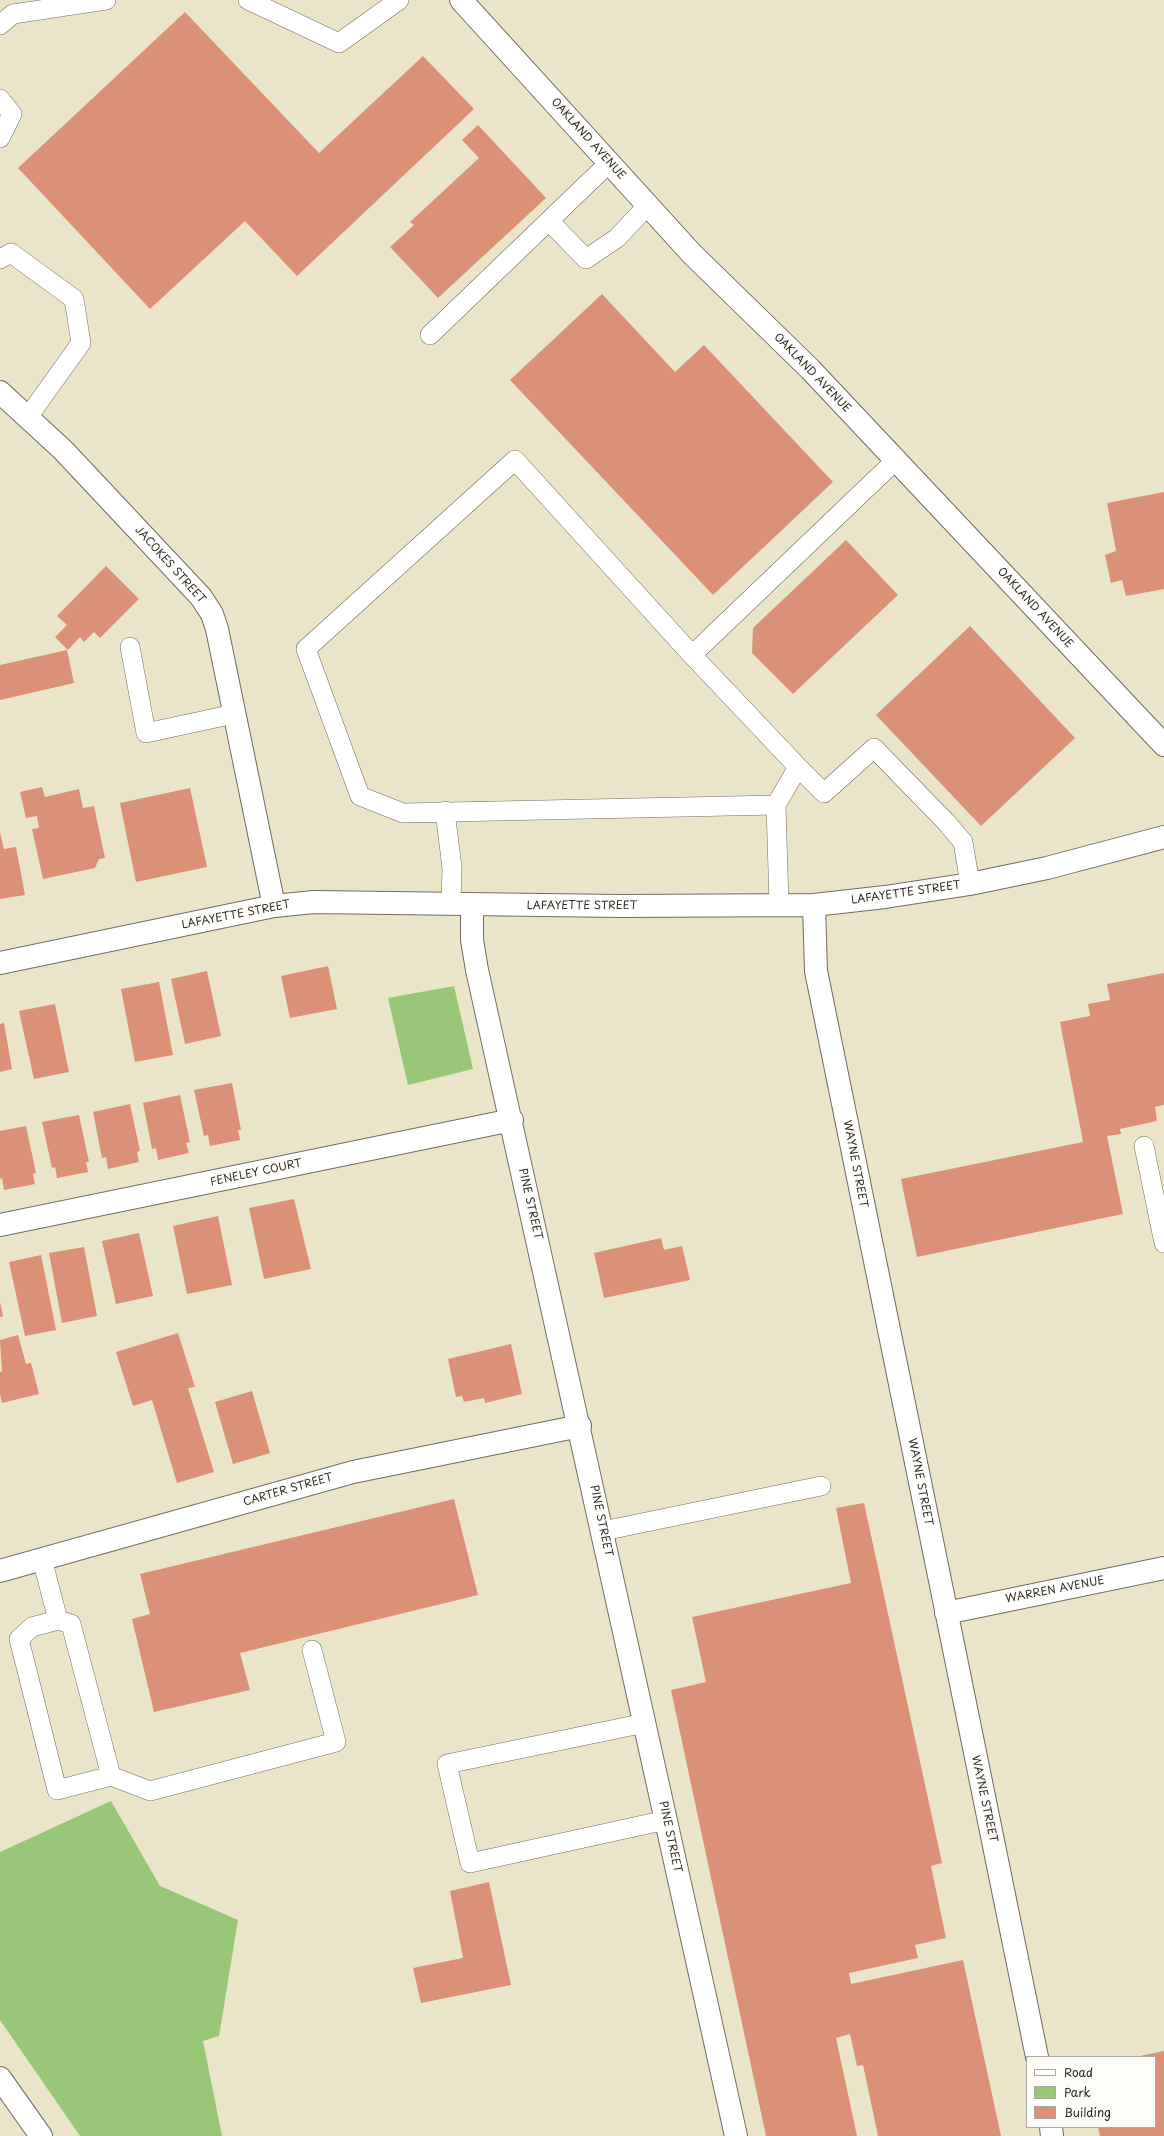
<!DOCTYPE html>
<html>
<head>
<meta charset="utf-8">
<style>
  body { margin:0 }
  #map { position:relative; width:1164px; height:2136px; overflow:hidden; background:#eae5c8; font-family:"Playpen Sans",sans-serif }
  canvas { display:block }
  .legend { position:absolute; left:1026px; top:2056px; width:130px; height:72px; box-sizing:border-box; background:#fdfcf7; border:1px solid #a9a8a5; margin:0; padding:5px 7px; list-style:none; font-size:12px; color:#2b2b2b }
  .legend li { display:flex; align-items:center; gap:8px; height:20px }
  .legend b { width:20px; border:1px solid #a9a8a5 }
</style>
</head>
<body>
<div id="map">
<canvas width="1164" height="2136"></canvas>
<ul class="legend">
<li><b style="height:5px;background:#fff"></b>Road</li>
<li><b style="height:11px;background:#97c777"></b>Park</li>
<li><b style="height:11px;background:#db9177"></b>Building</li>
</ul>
</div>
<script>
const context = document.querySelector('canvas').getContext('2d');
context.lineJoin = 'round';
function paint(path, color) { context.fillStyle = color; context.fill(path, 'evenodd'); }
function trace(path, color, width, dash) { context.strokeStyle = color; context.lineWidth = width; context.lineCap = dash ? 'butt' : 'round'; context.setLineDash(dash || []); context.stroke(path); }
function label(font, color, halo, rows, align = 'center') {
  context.font = font + ' "Playpen Sans",sans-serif'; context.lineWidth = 3; context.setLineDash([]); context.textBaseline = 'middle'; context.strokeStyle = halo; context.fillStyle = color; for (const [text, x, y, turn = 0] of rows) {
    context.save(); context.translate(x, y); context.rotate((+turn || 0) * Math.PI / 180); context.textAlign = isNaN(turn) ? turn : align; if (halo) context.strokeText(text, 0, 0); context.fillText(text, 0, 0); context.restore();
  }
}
paint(new Path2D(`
  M 454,986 L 473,1069 L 408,1085 L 388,998 Z
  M 111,1801 L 160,1886 L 238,1920 L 219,2036 L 203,2041 L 222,2136 L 80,2136 L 0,2020 L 0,1852 Z`), '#97c777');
paint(new Path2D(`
  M 185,12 L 319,153 L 423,56 L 474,109 L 297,276 L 245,221 L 150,309 L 18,168 Z
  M 478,125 L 546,198 L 438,298 L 390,247 L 414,225 L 410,222 L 479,158 L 462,140 Z
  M 602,294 L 675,372 L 704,345 L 833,482 L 713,595 L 510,380 Z
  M 1164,492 L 1164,589 L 1126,596 L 1122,580 L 1111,583 L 1105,555 L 1116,551 L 1107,503 Z
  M 846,540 L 898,595 L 793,694 L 752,653 L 753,628 Z
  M 106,566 L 139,599 L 100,638 L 94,632 L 84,642 L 80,637 L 68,650 L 55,637 L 67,625 L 57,616 Z
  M 970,626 L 1075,738 L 981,826 L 876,715 Z
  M 67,650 L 74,683 L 0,700 L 0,665 Z
  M 42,787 L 45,797 L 79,789 L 83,808 L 94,806 L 105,858 L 99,859 L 95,868 L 43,879 L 32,829 L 39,828 L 37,816 L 26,818 L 20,792 Z
  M 190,788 L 207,867 L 136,882 L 120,803 Z
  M 0,832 L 4,849 L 16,847 L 25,895 L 0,899 Z
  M 328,966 L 337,1009 L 290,1018 L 281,976 Z
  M 207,971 L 221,1036 L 185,1044 L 171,979 Z
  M 1164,973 L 1164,1105 L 1155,1107 L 1157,1121 L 1120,1129 L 1121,1134 L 1107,1136 L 1123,1214 L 917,1257 L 901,1179 L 1083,1142 L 1060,1022 L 1090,1016 L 1088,1004 L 1110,1000 L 1107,984 Z
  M 159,982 L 173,1055 L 135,1062 L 121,989 Z
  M 55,1004 L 69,1072 L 34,1079 L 19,1011 Z
  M 4,1023 L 12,1069 L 0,1072 L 0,1024 Z
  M 232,1083 L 241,1130 L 238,1130 L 240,1140 L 210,1146 L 208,1135 L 204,1136 L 194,1090 Z
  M 180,1095 L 190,1142 L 186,1143 L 189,1153 L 158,1160 L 156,1148 L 152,1149 L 143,1103 Z
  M 130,1104 L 140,1151 L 137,1152 L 139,1162 L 108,1169 L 106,1157 L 102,1158 L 93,1112 Z
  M 79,1115 L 89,1162 L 86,1162 L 88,1172 L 57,1178 L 55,1167 L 52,1168 L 42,1122 Z
  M 26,1126 L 36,1173 L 33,1174 L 35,1184 L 4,1190 L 2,1178 L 0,1179 L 0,1131 Z
  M 294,1199 L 311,1269 L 264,1279 L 249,1208 Z
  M 218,1216 L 232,1285 L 187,1294 L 173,1226 Z
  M 139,1233 L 153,1296 L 116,1304 L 102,1241 Z
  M 661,1238 L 664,1250 L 682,1246 L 690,1280 L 604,1298 L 594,1253 Z
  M 84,1247 L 97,1316 L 62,1323 L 49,1253 Z
  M 41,1255 L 56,1330 L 25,1336 L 9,1262 Z
  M 0,1302 L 3,1316 L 0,1317 Z
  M 178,1333 L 195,1387 L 188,1388 L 214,1472 L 177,1483 L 152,1400 L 133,1406 L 116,1352 Z
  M 18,1335 L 26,1364 L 31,1363 L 39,1394 L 2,1403 L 0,1394 L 0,1372 L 2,1372 L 0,1340 Z
  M 511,1344 L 522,1394 L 485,1403 L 484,1398 L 464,1402 L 462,1396 L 456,1397 L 448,1359 Z
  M 252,1391 L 270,1453 L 233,1464 L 215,1402 Z
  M 454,1499 L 478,1595 L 240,1653 L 250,1690 L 154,1712 L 132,1619 L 150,1614 L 140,1574 Z
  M 864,1503 L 942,1863 L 931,1866 L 946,1938 L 915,1945 L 918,1958 L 849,1973 L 851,1984 L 963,1960 L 1001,2136 L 878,2136 L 863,2065 L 857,2066 L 850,2034 L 836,2038 L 857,2136 L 766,2136 L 671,1690 L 706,1682 L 692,1617 L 851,1583 L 836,1508 Z
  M 489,1882 L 511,1985 L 421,2003 L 413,1968 L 463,1958 L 450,1891 Z
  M 1164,2051 L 1164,2136 L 1100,2136 L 1098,2127 L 1155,2127 L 1155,2057 L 1140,2056 Z`), '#db9177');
const lane = new Path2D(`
  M 248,0 L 339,43 L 399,0
  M 0,25 L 13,14 L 106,0
  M 0,99 L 12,114 L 0,138
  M 549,221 L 586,259 L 617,238 L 648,205
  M 0,259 L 11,253 L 74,299 L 81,343 L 28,417
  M 430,335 L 610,162
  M 130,647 L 146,733 L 234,714
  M 692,655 L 515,460 L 306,649 L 360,796 L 403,813 L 776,805 L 798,767 L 692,655 L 896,460
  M 798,767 L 824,793 L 874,748 L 946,822 L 963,842 L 970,884
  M 776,805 L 779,905
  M 445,811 L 452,868 L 451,904
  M 1144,1146 L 1164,1243
  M 603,1531 L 821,1486
  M 42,1559 L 58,1620 L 71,1624 L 111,1776 L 150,1791 L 336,1742 L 312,1650
  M 58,1620 L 32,1627 L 19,1639 L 57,1790 L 111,1776
  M 645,1723 L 447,1764 L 470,1863 L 666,1820`);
const street = new Path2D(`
  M 0,392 L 63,450 L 201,597 L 212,614 L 217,629 L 274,906
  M 472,905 L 472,940 L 477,970 L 736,2136
  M 814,905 L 816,971 L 1037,2057
  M 0,963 L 274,906 L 314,902 L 620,906 L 814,905 L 885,897 L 970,884 L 1047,868 L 1164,837
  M 0,1225 L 512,1120
  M 0,1571 L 353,1472 L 580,1426
  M 946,1613 L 1164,1568
  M 1051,2127 L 1052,2136`);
const secondary = new Path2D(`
  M 461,0 L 692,254 L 810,369 L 1164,745`);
const primary = new Path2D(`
  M 0,2078 L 41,2136`);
trace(lane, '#6e6c62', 20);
trace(street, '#6e6c62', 24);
trace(secondary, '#6e6c62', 24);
trace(primary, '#6e6c62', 24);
trace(lane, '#fff', 19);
trace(street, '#fff', 22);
trace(secondary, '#fff', 22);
trace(primary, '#fff', 22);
label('11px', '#2b2b2b', '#fdfcf7', [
  ["OAKLAND AVENUE",588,139,48],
  ["OAKLAND AVENUE",812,373,46],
  ["JACOKES STREET",170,565,48],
  ["OAKLAND AVENUE",1035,608,47],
  ["LAFAYETTE STREET",906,893,-8],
  ["LAFAYETTE STREET",582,906],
  ["LAFAYETTE STREET",236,915,-11],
  ["WAYNE STREET",855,1164,79],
  ["FENELEY COURT",256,1173,-12],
  ["PINE STREET",530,1204,77],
  ["WAYNE STREET",920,1482,79],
  ["CARTER STREET",288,1490,-16],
  ["PINE STREET",601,1521,78],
  ["WARREN AVENUE",1055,1590,-11],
  ["WAYNE STREET",984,1799,78],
  ["PINE STREET",670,1837,78]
]);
</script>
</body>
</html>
